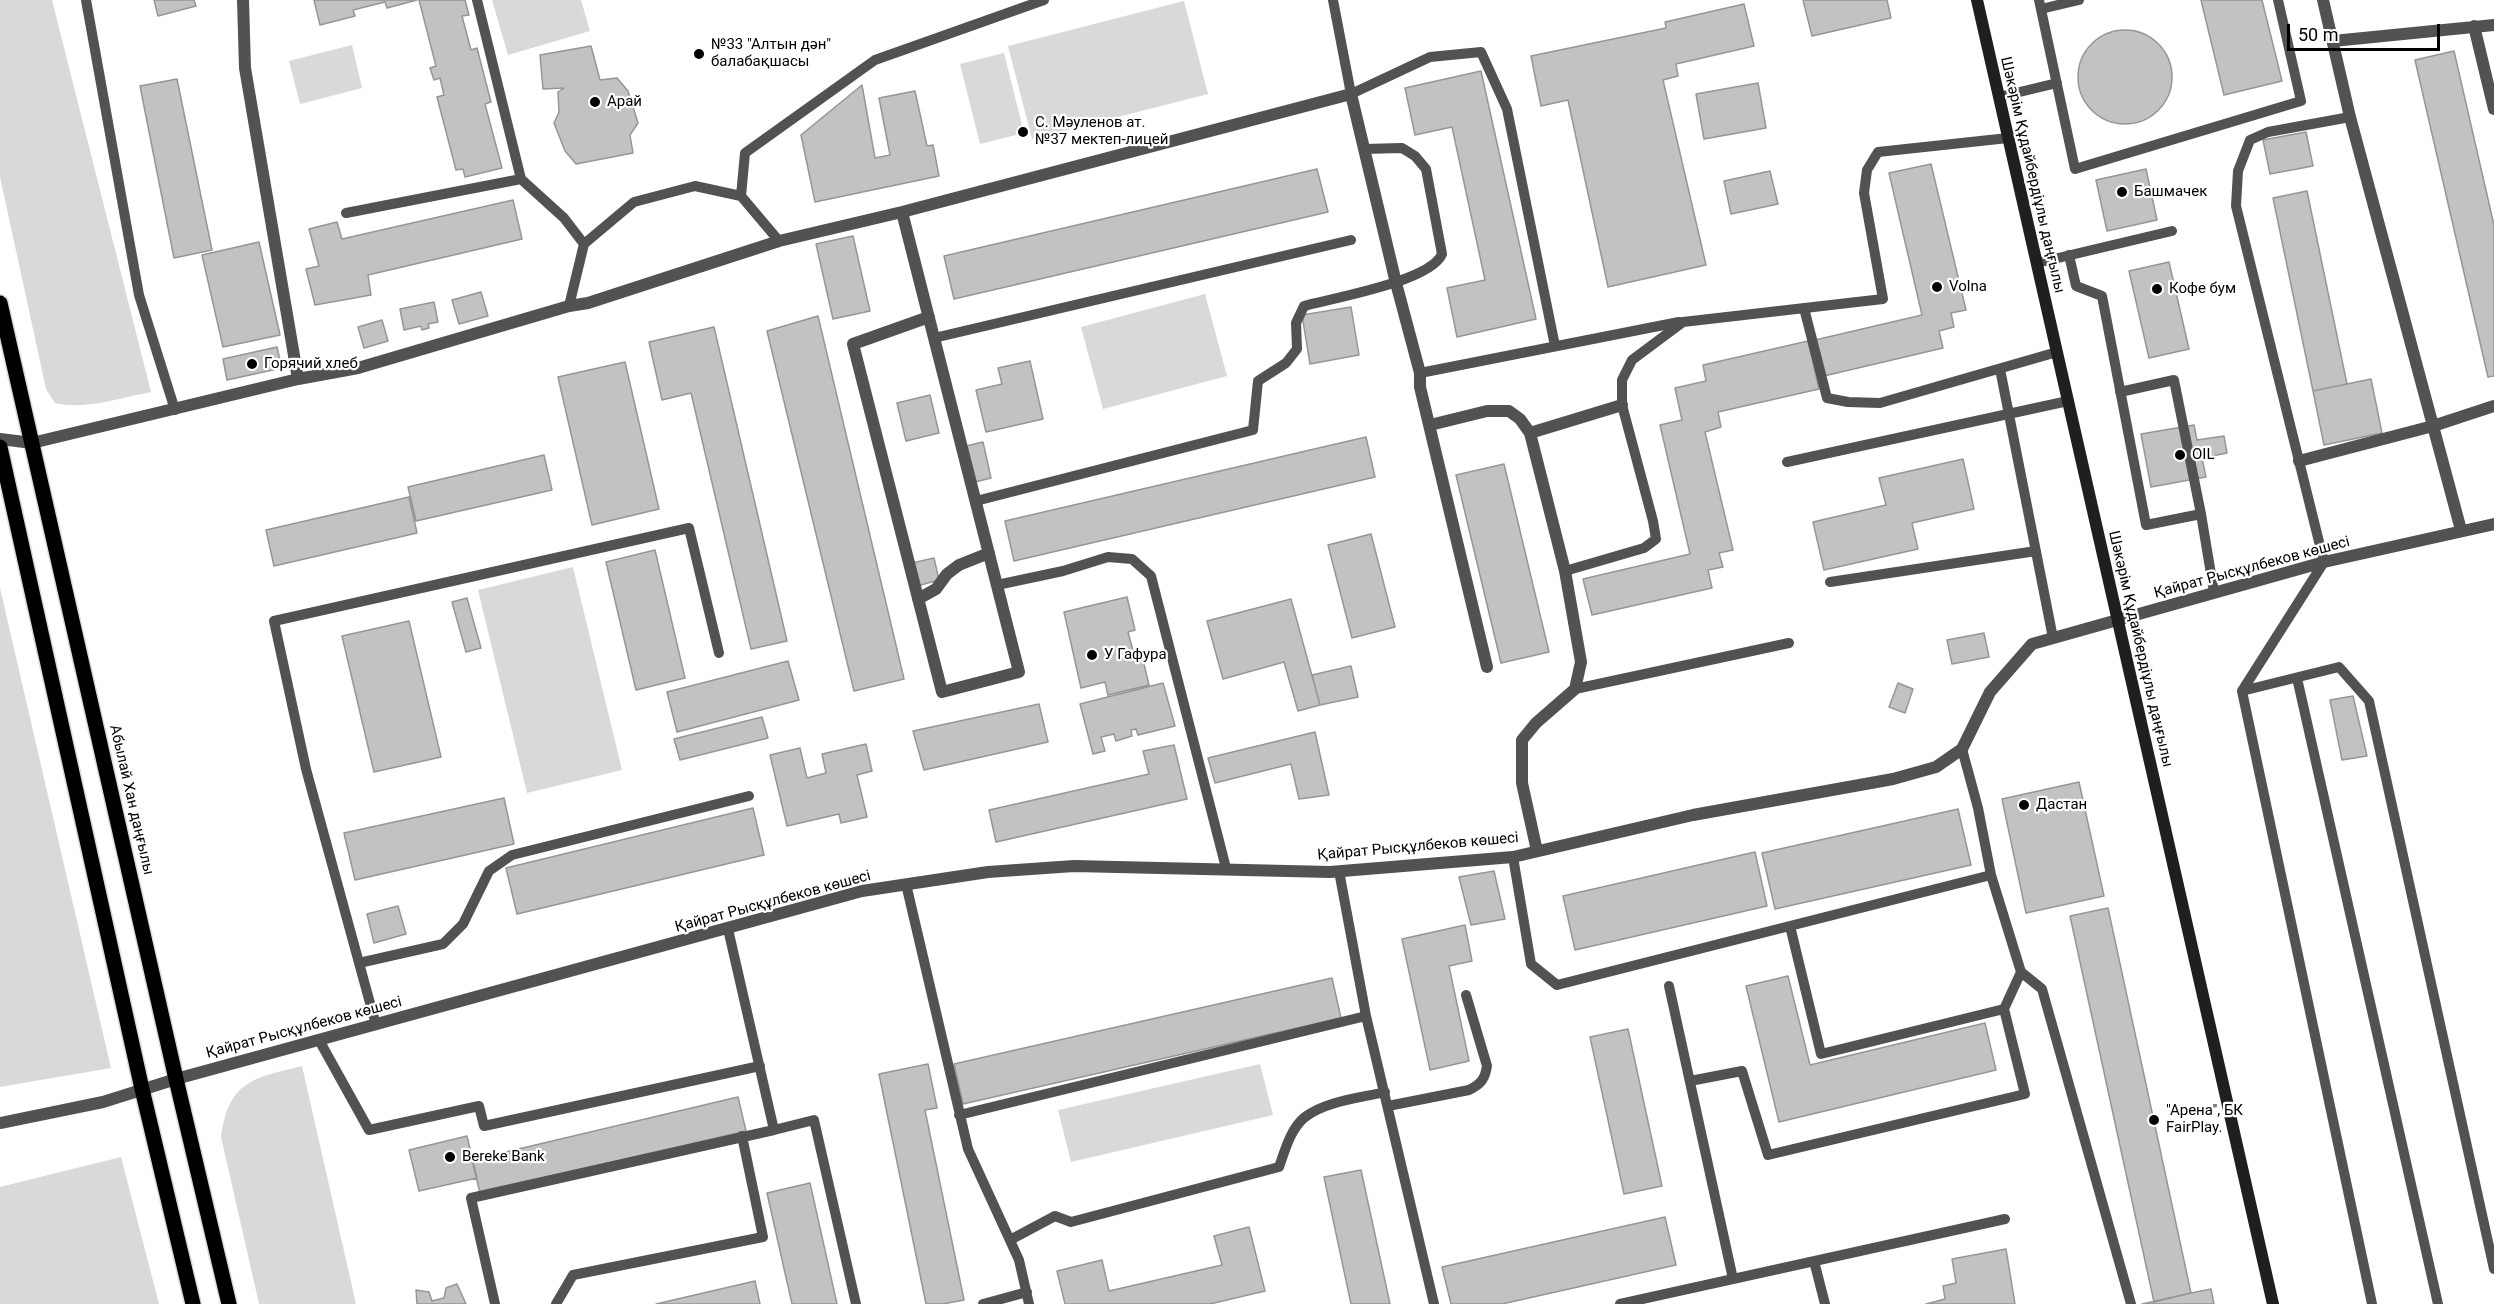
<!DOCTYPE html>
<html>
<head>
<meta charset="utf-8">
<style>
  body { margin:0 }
  #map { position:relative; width:2494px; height:1304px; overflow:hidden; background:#fff; font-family:Roboto,sans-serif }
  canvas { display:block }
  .scale { position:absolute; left:2287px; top:24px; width:153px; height:27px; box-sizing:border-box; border:3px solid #000; border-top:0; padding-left:8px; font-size:18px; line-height:21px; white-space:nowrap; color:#000; -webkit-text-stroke:4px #fff; paint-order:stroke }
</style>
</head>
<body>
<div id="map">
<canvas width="2494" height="1304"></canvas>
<div class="scale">50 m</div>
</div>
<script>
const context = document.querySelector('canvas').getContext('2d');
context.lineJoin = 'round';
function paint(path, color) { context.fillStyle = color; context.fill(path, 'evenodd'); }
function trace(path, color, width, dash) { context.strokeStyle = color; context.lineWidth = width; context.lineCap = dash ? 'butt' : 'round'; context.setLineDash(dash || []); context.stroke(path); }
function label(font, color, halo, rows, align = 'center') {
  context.font = font + ' Roboto,sans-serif'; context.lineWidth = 4.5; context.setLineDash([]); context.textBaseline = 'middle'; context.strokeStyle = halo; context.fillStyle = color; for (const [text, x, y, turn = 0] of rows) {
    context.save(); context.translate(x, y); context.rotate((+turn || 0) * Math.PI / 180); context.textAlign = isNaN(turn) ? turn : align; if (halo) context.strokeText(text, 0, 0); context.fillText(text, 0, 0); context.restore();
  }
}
paint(new Path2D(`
  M 0,0 L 52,0 L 151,392 C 119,398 87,410 55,403 L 46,389 L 0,177 Z
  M 492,0 L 581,0 L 590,31 L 508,55 Z
  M 1184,1 L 1208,94 L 1032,139 L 1008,46 Z
  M 352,45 L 362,88 L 300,104 L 289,61 Z
  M 1004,53 L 1024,133 L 980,144 L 960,64 Z
  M 1205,294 L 1227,376 L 1103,409 L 1081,327 Z
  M 573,567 L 622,770 L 527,793 L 478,590 Z
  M 0,588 L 111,1068 L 0,1087 Z
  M 1260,1064 L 1273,1115 L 1071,1162 L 1058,1110 Z
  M 302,1066 L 356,1304 L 259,1304 L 221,1137 C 229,1080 254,1078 302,1066 Z
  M 121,1157 L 159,1304 L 0,1304 L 0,1187 Z`), '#d9d9d9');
const building = new Path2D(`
  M 154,0 L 194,0 L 196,6 L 158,16 Z
  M 314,0 L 417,0 L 387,8 L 385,2 L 353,10 L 355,16 L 320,25 Z
  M 419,0 L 465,0 L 469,15 L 462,16 L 471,50 L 477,48 L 491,102 L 485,104 L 502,168 L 465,177 L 463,169 L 456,170 L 437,97 L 444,95 L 440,78 L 434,80 L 430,68 L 436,66 Z
  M 1803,0 L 1887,0 L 1891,18 L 1812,36 Z
  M 2201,0 L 2262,0 L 2282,81 L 2224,95 Z
  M 1744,4 L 1754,46 L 1676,64 L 1678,76 L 1663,80 L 1706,265 L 1608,287 L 1568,100 L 1541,106 L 1531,56 L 1666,28 L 1665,22 Z
  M2078 77a47 47 0 1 1 94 0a47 47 0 1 1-94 0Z
  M 591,46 L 600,80 L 617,78 L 628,91 L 638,123 L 630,135 L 633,153 L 576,164 L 565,151 L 554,123 L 559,112 L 558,92 L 564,88 L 543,89 L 540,55 Z
  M 2454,51 L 2494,225 L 2494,376 L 2488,377 L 2415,60 Z
  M 1481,71 L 1536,319 L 1457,337 L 1447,288 L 1485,280 L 1452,127 L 1415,135 L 1405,88 Z
  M 177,79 L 212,250 L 174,258 L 140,86 Z
  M 1758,83 L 1766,128 L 1704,139 L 1696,94 Z
  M 862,85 L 875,158 L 890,155 L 879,98 L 915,91 L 927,146 L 933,145 L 939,176 L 815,202 L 801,135 Z
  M 2306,132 L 2313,166 L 2270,174 L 2263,140 Z
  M 1931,164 L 1966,310 L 1951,313 L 1954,327 L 1939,331 L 1943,348 L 1824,376 L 1815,340 L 1922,315 L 1889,173 Z
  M 1317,169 L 1328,212 L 954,299 L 944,256 Z
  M 2146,169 L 2157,220 L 2107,231 L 2096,180 Z
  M 1770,171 L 1778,204 L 1731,214 L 1724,181 Z
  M 2307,191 L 2347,384 L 2313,391 L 2273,198 Z
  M 513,200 L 522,239 L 368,275 L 371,295 L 315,305 L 306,269 L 319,266 L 309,229 L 337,222 L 342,239 Z
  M 853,236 L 870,311 L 833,319 L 816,244 Z
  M 259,242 L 280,335 L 223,347 L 202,255 Z
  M 2169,262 L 2189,349 L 2149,358 L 2129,271 Z
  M 481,292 L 488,316 L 459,324 L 452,300 Z
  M 434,302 L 438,322 L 428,324 L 429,328 L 422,330 L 421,326 L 404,330 L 400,309 Z
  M 1351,307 L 1359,355 L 1310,364 L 1302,315 Z
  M 818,316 L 904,679 L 854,691 L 767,331 Z
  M 382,320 L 388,341 L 364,348 L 358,327 Z
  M 714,327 L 787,641 L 751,649 L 691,393 L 662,400 L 649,342 Z
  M 1808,341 L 1819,389 L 1718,412 L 1721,427 L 1705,432 L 1733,550 L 1719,553 L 1723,567 L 1708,570 L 1712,588 L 1592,615 L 1583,579 L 1690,554 L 1660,425 L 1682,420 L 1675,388 L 1706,381 L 1703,365 Z
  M 277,347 L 282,368 L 227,380 L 223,359 Z
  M 1030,361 L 1043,419 L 986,432 L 976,390 L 1002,384 L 998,368 Z
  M 625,362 L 659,509 L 592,525 L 558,377 Z
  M 2371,379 L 2382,433 L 2324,445 L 2313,391 Z
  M 930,395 L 939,433 L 906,441 L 897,403 Z
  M 2194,425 L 2197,440 L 2224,436 L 2227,453 L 2202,458 L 2206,477 L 2151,487 L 2141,434 Z
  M 1366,437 L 1375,477 L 1014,561 L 1005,521 Z
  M 983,442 L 991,478 L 975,482 L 966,446 Z
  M 544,455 L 552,490 L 416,521 L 408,487 Z
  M 1963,459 L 1974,509 L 1912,523 L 1918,549 L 1824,570 L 1813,522 L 1886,505 L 1879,478 Z
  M 1504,464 L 1549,652 L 1501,663 L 1456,475 Z
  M 409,497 L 417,533 L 274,566 L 266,530 Z
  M 1371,534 L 1395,627 L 1352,638 L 1328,545 Z
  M 655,550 L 685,678 L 636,690 L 606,562 Z
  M 934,558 L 939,580 L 917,586 L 912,563 Z
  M 1127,597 L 1135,630 L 1128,632 L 1135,658 L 1142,656 L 1149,685 L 1108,695 L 1105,682 L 1081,688 L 1064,612 Z
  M 467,598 L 481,648 L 466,652 L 452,602 Z
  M 1291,599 L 1320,705 L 1298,711 L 1284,662 L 1223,679 L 1207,621 Z
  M 409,621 L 441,757 L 374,772 L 342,636 Z
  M 1984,633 L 1989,657 L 1952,664 L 1947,640 Z
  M 788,661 L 799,700 L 677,732 L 667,692 Z
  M 1351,666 L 1358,697 L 1320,705 L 1312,675 Z
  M 1163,683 L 1175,726 L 1138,735 L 1136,729 L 1131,730 L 1132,736 L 1116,741 L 1114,734 L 1101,737 L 1105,751 L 1093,754 L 1080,704 Z
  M 1898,683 L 1913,689 L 1905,713 L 1889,707 Z
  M 2353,696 L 2367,756 L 2342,760 L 2330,700 Z
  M 1039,704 L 1048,742 L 924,770 L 913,731 Z
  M 762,717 L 768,738 L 680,760 L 674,739 Z
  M 1315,732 L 1329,795 L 1299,799 L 1291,764 L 1215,783 L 1208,758 Z
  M 866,744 L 872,771 L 857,775 L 867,817 L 841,823 L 839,814 L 787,826 L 770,755 L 800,748 L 807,778 L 826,773 L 822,754 Z
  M 1174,745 L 1187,799 L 996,842 L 989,810 L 1149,774 L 1143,751 Z
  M 2079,782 L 2104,896 L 2026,913 L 2002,799 Z
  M 504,798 L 514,844 L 355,880 L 344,833 Z
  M 753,808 L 764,855 L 517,914 L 506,868 Z
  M 1958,809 L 1971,865 L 1775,909 L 1762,853 Z
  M 1755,852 L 1767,906 L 1575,950 L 1563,896 Z
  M 1494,871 L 1505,919 L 1471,925 L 1459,877 Z
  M 398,906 L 406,934 L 374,943 L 367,914 Z
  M 2108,908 L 2191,1293 L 2154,1302 L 2070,916 Z
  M 1465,925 L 1472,961 L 1449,966 L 1469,1061 L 1430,1070 L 1402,939 Z
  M 1788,976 L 1810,1065 L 1985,1023 L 1996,1070 L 1779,1122 L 1746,986 Z
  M 1332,978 L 1341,1018 L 963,1104 L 954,1064 Z
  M 1628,1029 L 1662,1186 L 1624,1194 L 1590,1037 Z
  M 928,1064 L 937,1108 L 925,1110 L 964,1300 L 943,1304 L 926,1304 L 879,1074 Z
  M 738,1097 L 746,1131 L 480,1193 L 472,1160 Z
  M 467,1136 L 477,1178 L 419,1191 L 409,1150 Z
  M 1361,1170 L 1390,1304 L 1351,1304 L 1324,1177 Z
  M 810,1183 L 837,1304 L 792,1304 L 767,1193 Z
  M 1665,1217 L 1676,1265 L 1502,1304 L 1451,1304 L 1442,1267 Z
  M 1249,1227 L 1265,1291 L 1210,1304 L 1065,1304 L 1057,1271 L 1102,1260 L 1109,1291 L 1222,1265 L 1214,1236 Z
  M 2006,1249 L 2015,1304 L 1926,1304 L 1945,1299 L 1943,1286 L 1956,1283 L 1952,1259 Z
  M 755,1281 L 760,1304 L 656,1304 Z
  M 457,1284 L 466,1304 L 417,1304 L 416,1290 L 429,1292 L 432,1301 L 444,1298 L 446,1288 Z
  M 2211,1289 L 2214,1304 L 2142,1304 L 2191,1293 Z`);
paint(building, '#c2c2c2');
trace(building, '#969696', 1.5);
const primary = new Path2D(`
  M 0,303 L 176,1079 L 229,1304
  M 0,447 L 142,1089 L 193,1304`);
trace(primary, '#dbdbdb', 18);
trace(new Path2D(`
  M 86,0 L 139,295 L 175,410
  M 477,0 L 521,179 L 564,218 L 584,244
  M 1333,0 L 1351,94 L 1430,57 L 1481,52 L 1507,109 L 1555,346
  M 2039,0 L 2075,169 L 2301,101 L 2278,0
  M 2041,9 L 2079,0
  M 1999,97 L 2057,83
  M 2350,117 L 2268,132 L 2250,140 L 2238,171 L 2236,206 L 2324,562 L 2242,691 L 2372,1304
  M 741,196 L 745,153 L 875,60 L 1044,0
  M 346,213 L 521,179
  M 2069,255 L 2076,286 L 2102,296 L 2146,525 L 2201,514 L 2214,592
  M 2037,263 L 2172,231
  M 569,306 L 584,244 L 634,202 L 695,186 L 741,196 L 779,241
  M 1804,308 L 1827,398 L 1848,402 L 1880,403 L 2057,352
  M 934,338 L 1351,240
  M 2000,369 L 2053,638
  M 1420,373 L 1679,322
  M 2120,392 L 2174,380 L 2201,514
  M 1787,462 L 2068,401
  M 976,501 L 1253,430 L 1258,381 L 1286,363 L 1297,349 L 1296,323 L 1304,306 C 1334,298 1431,281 1442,254 L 1426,169 L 1415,156 L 1402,148 L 1364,149
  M 1565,571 L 1644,548 L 1656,539 L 1653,521 L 1622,405 L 1622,380 L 1632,360 L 1683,322 L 1883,299 L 1864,193 L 1867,170 L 1878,152 L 2008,138
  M 1830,582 L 2036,551
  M 997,585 L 1063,571 L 1108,557 L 1132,559 L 1151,576 L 1226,868
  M 2297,678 L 2438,1304
  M 1575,689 L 1789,643
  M 2242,691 L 2339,667 L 2369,701 L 2494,1269
  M 1962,749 L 1978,808 L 1991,875 L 2021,972 L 2042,989 L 2131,1304
  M 1513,857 L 1531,964 L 1557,985 L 1991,875
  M 1339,871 L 1366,1016 L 1434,1304
  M 906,884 L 968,1149 L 1019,1260 L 1029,1304
  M 1790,926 L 1821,1054 L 2004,1009
  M 728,929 L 774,1130 L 814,1120 L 856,1304
  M 359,963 L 443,944 L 463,924 L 489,871 L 512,855 L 749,796
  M 1669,986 L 1733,1279
  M 376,1025 L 306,769 L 274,621 L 689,528 L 719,653
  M 319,1040 L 369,1130 L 479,1106 L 484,1126 L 760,1066
  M 1690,1081 L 1742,1071 L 1768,1155 L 2025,1094 L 2004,1009 L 2021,972
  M 1388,1106 L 1469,1090 C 1481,1084 1485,1079 1487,1066 L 1466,995
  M 959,1115 L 1366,1016
  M 1010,1240 L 1055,1216 L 1071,1222 L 1279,1167 C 1285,1150 1291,1128 1305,1117 C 1326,1101 1360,1098 1385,1092
  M 1814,1261 L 1825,1304
  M 495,1304 L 471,1198 L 774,1130
  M 556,1304 L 573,1275 L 763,1237 L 742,1136
  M 983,1304 L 1027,1292
  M 1620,1304 L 2005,1219`), '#525252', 10);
trace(new Path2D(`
  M 243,0 L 245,68 L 298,379
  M 2323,0 L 2350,117 L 2461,530
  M 2474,26 L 2494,109
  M 2333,41 L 2494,25
  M 902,212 L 1019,672 L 942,692 L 853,344 L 929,317
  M 1430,425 L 1487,411 L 1509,411 L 1520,419 L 1530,433 L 1565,571 L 1581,662 L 1575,689 L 1536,723 L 1522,740 L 1522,783 L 1537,851
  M 1530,433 L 1622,405
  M 0,439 L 32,443 L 298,379 L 358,368 L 569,306 L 588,303 L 779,241 L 902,212 L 1351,94 L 1396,283 L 1420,373 L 1420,387 L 1487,667
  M 2299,461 L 2433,426 L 2494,406
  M 918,599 L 936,589 L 947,574 L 959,565 L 989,553
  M 176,1079 L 862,891 L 988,872 L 1074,866 L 1330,872 L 1513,857 L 1693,815 L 1893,779 L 1936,767 L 1962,749 L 1990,692 L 2032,644 L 2324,562 L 2494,524`), '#525252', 12);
trace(new Path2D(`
  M 0,1123 L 103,1102 L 176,1079`), '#525252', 12);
trace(new Path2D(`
  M 1977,0 L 2273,1304`), '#1f1f1f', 12);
trace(primary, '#000', 15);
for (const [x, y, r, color] of [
  [699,54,6,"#000"],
  [595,102,6,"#000"],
  [1023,132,6,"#000"],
  [2122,192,6,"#000"],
  [1937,287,6,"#000"],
  [2157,289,6,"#000"],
  [252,364,6,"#000"],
  [2180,455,6,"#000"],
  [1092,655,6,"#000"],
  [2024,805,6,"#000"],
  [2154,1120,6,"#000"],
  [450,1157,6,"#000"]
]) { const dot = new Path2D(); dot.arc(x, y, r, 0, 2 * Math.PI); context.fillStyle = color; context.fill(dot); trace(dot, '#fff', 2); }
label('15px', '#000', '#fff', [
  ["№33 \"Алтын дән\"",711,45],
  ["балабақшасы",711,62],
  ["Арай",607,102],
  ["С. Мәуленов ат.",1035,123],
  ["№37 мектеп-лицей",1035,140],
  ["Башмачек",2134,192],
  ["Volna",1949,287],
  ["Кофе бум",2169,289],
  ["Горячий хлеб",264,364],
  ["OIL",2192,455],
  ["У Гафура",1104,655],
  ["Дастан",2036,805],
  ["\"Арена\", БК",2166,1111],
  ["FairPlay.",2166,1128],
  ["Bereke Bank",462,1157]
], 'left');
label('15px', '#000', '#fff', [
  ["Шәкәрім Құдайбердіұлы даңғылы",2032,175,77],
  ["Қайрат Рысқұлбеков көшесі",2252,568,-15],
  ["Шәкәрім Құдайбердіұлы даңғылы",2140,649,77],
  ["Абылай Хан даңғылы",131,800,77],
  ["Қайрат Рысқұлбеков көшесі",1418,847,-5],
  ["Қайрат Рысқұлбеков көшесі",773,902,-15],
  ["Қайрат Рысқұлбеков көшесі",304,1028,-15]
]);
</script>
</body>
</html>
